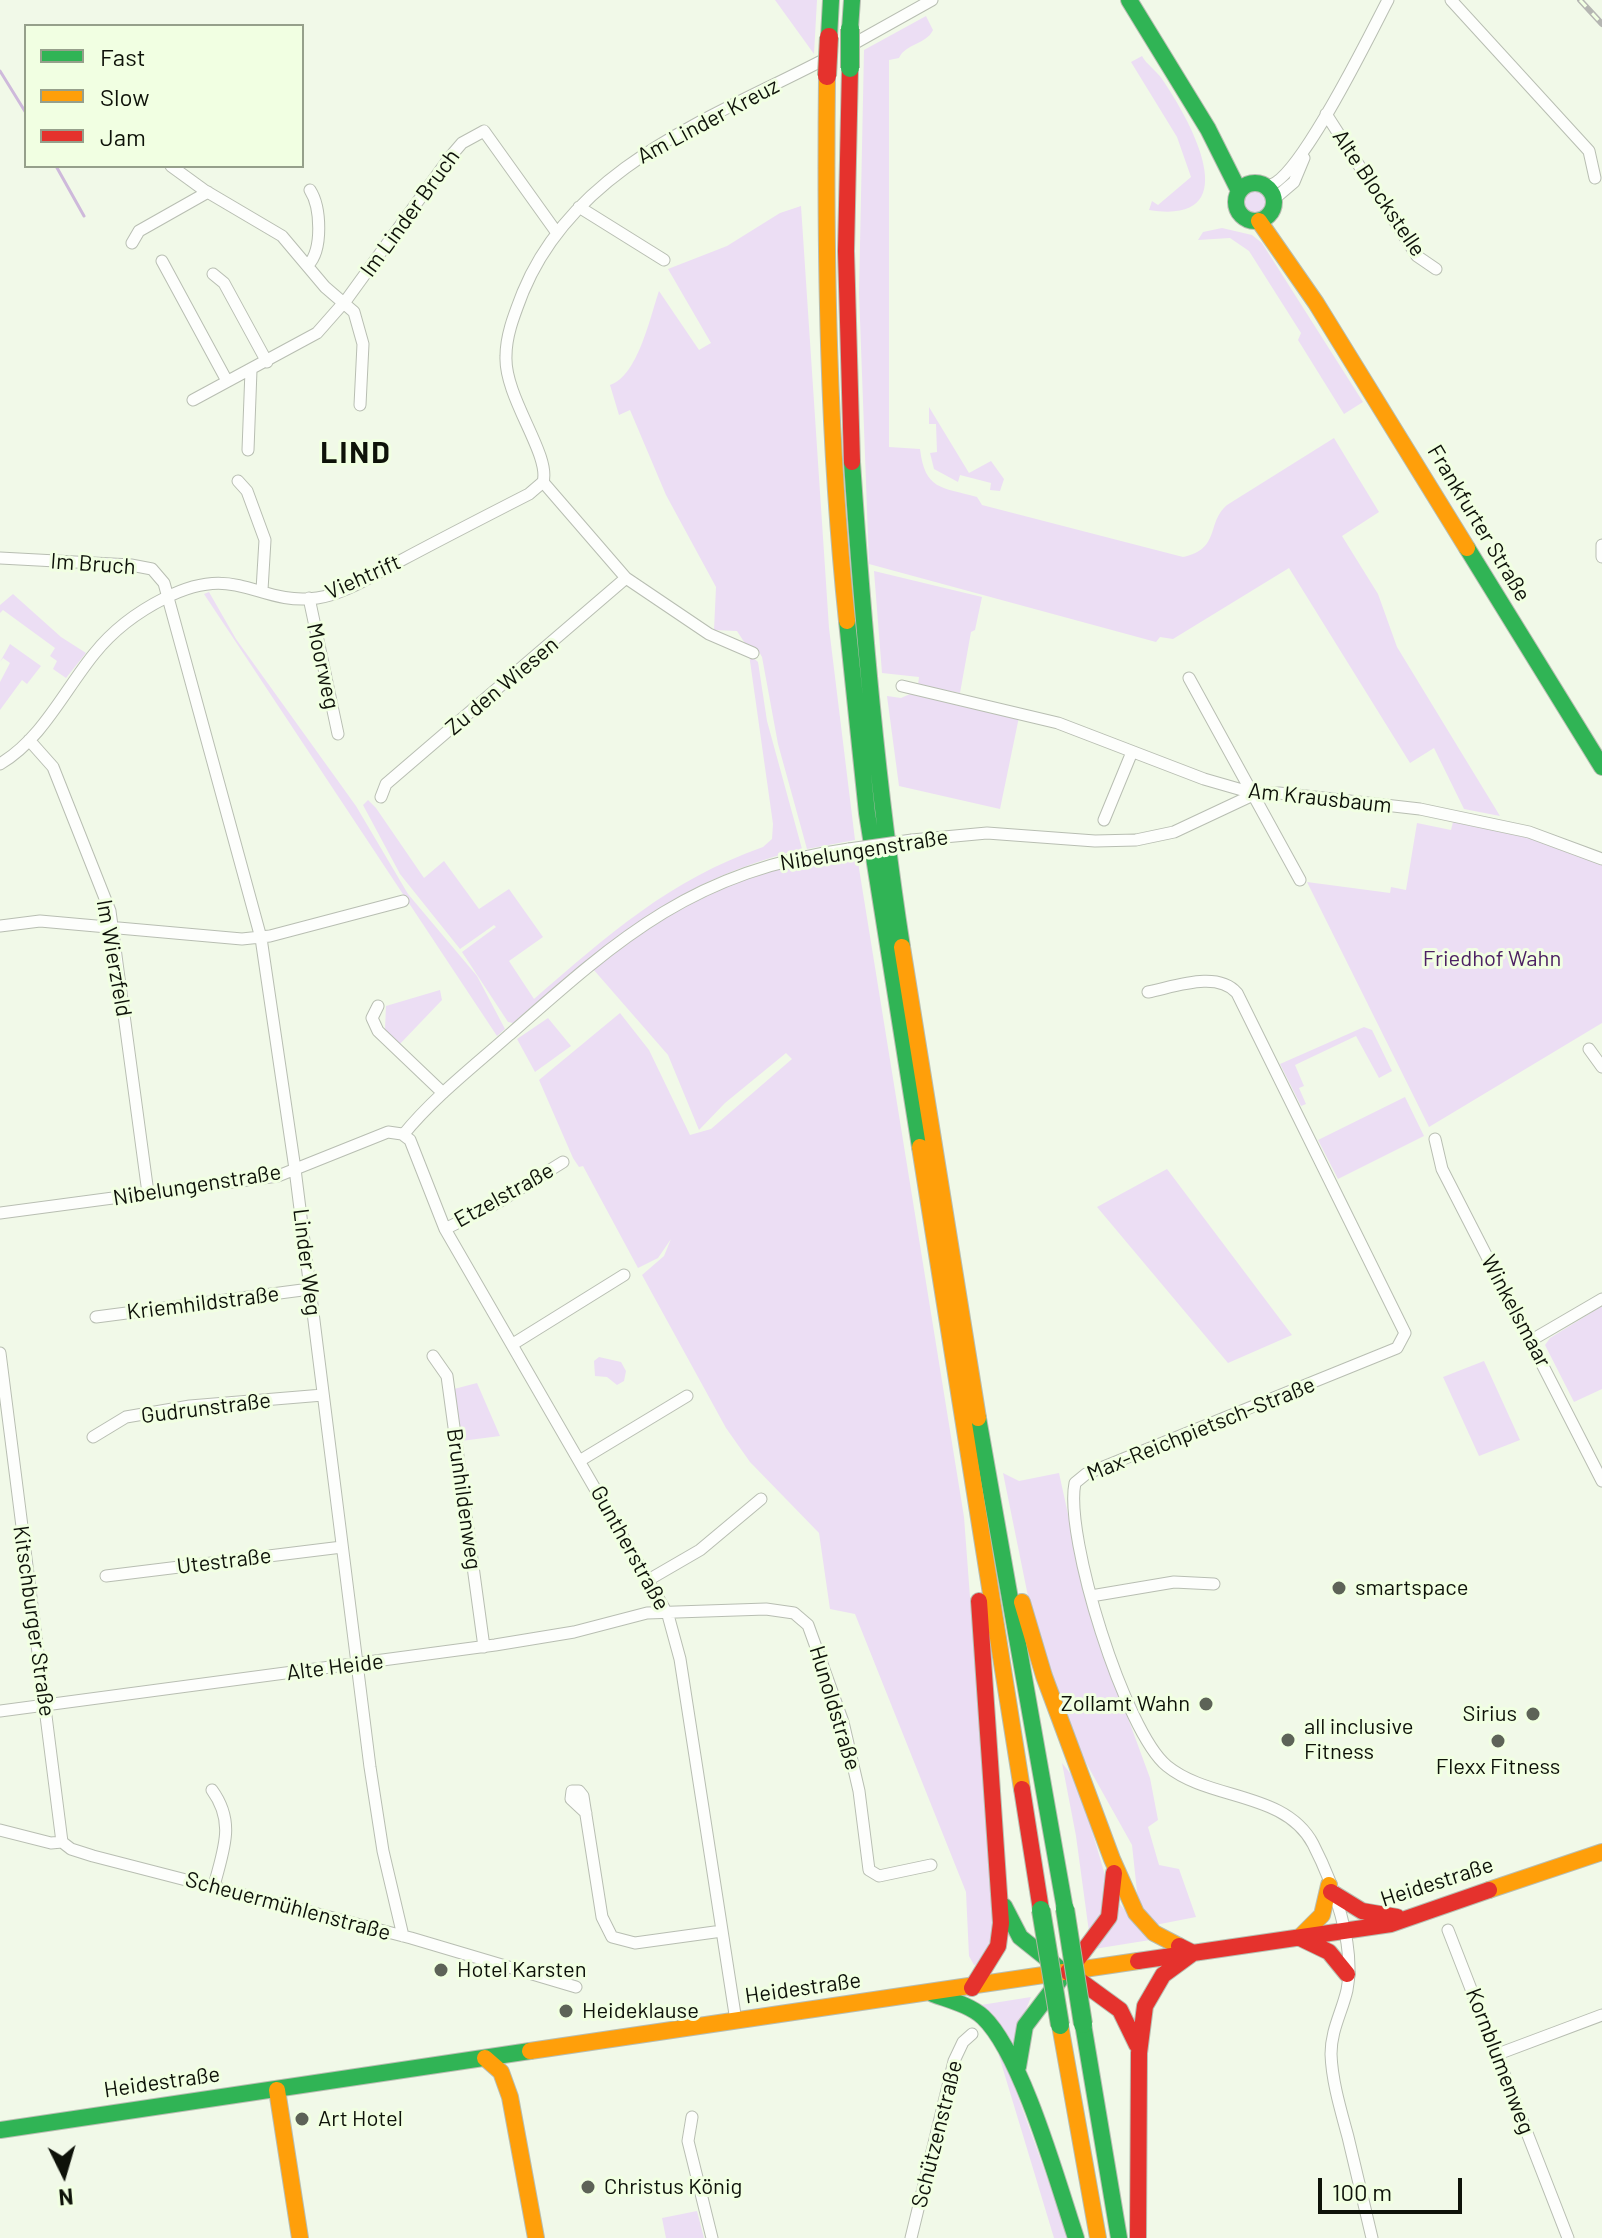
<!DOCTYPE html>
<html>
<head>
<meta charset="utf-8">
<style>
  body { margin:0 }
  #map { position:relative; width:1602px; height:2238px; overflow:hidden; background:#f1f9e8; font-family:Barlow,sans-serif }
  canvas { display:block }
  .legend { position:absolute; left:24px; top:24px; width:280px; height:144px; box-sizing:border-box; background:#f1ffe2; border:2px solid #96a08b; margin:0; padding:10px 14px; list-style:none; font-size:24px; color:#0e1209 }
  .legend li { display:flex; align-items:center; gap:16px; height:40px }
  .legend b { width:40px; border:2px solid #96a08b }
  .north { position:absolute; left:24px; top:2134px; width:80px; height:80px; -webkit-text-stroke:6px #f1ffe2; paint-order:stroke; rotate:175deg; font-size:22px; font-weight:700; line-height:32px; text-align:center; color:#0e1209 }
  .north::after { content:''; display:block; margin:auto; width:28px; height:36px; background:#0e1209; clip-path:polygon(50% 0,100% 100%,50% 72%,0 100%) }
  .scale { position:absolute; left:1318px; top:2178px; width:144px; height:36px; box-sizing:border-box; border:4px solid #0e1209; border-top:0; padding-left:10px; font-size:24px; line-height:28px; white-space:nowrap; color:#0e1209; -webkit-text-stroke:6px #f1ffe2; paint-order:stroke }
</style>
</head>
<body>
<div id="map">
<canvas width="1602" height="2238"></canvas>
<ul class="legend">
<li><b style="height:10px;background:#30b455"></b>Fast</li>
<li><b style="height:10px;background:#ff9f0a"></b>Slow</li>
<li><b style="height:10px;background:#e5322d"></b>Jam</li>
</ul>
<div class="north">N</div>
<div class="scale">100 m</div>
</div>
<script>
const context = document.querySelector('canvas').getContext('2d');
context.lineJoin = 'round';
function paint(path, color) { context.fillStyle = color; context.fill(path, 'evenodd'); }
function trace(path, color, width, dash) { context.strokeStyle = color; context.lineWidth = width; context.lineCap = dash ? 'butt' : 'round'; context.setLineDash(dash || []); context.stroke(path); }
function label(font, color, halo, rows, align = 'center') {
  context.font = font + ' Barlow,sans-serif'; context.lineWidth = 6; context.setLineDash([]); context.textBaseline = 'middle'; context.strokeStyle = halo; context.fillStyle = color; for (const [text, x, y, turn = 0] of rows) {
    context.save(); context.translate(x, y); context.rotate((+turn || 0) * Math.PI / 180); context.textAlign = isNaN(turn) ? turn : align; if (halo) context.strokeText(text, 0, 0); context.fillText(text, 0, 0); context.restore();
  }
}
paint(new Path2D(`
  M 775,0 L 817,0 L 814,54 Z
  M 926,16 L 933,30 C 926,45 906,43 899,58 L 889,60 L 889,447 L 920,449 C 925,490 941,487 977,497 L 982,505 L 1183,557 C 1221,549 1206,523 1227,505 L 1334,438 L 1379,512 L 1342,536 L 1378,594 L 1397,647 L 1500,816 L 1464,809 L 1434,748 L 1410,763 L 1289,568 L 1173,639 L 1160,637 L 1156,642 L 869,564 L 859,293 L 864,50 Z
  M 1142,56 C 1147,65 1156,70 1162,79 C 1191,121 1249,226 1149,210 L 1152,201 L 1158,205 L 1191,177 L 1177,137 L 1131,62 Z
  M1239 202a16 16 0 1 1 32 0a16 16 0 1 1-32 0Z
  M 801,206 L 829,628 L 855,840 L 807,849 L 778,744 L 762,657 L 758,650 L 748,648 L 737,631 L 714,630 L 716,587 L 666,495 L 630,410 L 619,415 L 610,385 C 638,376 650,317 659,291 L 699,350 L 711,343 L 668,269 L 727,246 L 780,213 Z
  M 1222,228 L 1252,235 L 1262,243 L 1363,402 L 1344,414 L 1298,340 L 1301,333 L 1249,251 L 1230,238 L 1198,240 L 1203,232 Z
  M 929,407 L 969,473 L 991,461 L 1004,479 L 1000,491 L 990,490 L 991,483 L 960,475 L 958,482 L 934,469 L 930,453 L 937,452 L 936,424 L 929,424 Z
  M 874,571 L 982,597 L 975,630 L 971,632 L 960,693 L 918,685 L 919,677 L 882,673 Z
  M 209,592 L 236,639 L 356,806 L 408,894 L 477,976 L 505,1029 L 497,1036 L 204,594 Z
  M 13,594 L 61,637 L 86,653 L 66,678 L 53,669 L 57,661 L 50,656 L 55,648 L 3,610 L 0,613 L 0,605 Z
  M 10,644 L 41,666 L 27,684 L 22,680 L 0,710 L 0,682 L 10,663 L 3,658 L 0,662 Z
  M 749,654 L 758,662 L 767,721 L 802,849 C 675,881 609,940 513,1023 L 508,1022 L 462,952 L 496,927 L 494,925 L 460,949 L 400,874 L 363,805 L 368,800 L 376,808 L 424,878 L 444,861 L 479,909 L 509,889 L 543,937 L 509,961 L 534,999 C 608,935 669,880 763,847 L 772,839 L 773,824 Z
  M 910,694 L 1019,717 L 1000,809 L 899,786 L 887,696 L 901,698 Z
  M 1453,822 L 1529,838 L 1602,865 L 1602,1023 L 1429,1127 L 1307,882 L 1390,893 L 1391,887 L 1406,890 L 1417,823 L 1451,830 Z
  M 846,854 L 847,858 L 857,856 L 964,1517 L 995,1931 L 982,1964 L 974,1965 L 969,1956 L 966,1892 L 855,1614 L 830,1609 L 819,1533 L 750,1462 L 726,1428 L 642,1275 L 664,1256 L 671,1239 L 658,1258 L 638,1268 L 583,1166 L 579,1167 L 573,1158 L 539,1080 L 620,1013 L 649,1050 L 690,1135 L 711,1129 L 792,1059 L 786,1053 L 725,1103 L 699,1130 L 668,1055 L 593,969 C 643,927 703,886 768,870 C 793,863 820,859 846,854 Z
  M 440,990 L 442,1000 L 398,1046 L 385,1029 L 386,1006 Z
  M 548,1018 L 571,1046 L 535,1072 L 517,1039 Z
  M 1364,1027 L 1372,1030 L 1392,1071 L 1379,1078 L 1356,1036 L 1295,1065 L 1304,1086 L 1299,1088 L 1306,1104 L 1301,1106 L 1280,1064 Z
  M 1405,1097 L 1424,1136 L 1338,1179 L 1318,1140 Z
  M 1167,1169 L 1292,1335 L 1228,1363 L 1097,1207 Z
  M 1602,1306 L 1602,1389 L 1574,1402 L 1545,1345 L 1550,1338 Z
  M 599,1357 L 621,1362 L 626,1371 L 624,1381 L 617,1385 L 607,1377 L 595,1376 L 594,1361 Z
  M 1484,1361 L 1520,1440 L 1479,1456 L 1443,1377 Z
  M 477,1383 L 500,1436 L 461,1441 L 454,1389 Z
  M 1003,1473 L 1019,1481 L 1059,1473 L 1090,1615 L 1150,1778 L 1158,1820 L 1148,1827 L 1159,1865 L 1179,1869 L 1196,1917 L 1155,1925 L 1138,1901 L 1132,1845 L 1080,1752 L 1032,1616 Z
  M 1062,1763 L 1078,1783 L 1107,1882 L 1104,1912 L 1089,1932 L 1076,1836 Z
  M 1119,1903 L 1150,1940 L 1094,1949 Z
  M 1031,1997 L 1012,2045 L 981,2005 Z
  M 999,2044 L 1069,2238 L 1054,2238 L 999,2056 Z
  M 697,2211 L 704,2238 L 666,2238 L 662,2218 Z`), '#ecdef4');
trace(new Path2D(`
  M 0,71 L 26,113
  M 56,166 L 84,216`), '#ceb9db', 3);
const street = new Path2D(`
  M 1451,0 L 1589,151 L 1595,178
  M 848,47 L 932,0
  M 1326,114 L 1417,256 L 1436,269
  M 171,166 L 204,190 L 282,236 L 325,287 L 354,312 L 363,344 L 360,405
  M 1266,186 C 1297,186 1371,32 1388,0
  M 1274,199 L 1294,182 L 1304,158
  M 579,207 L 664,260
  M 132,243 L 139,231 L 208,192
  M 162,261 L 227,381
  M 308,265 C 323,250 321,207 310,190
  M 213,274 L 224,283 L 267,362
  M 193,400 L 317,333 L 347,299 L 450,157 L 462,143 L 484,131 L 557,233
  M 248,450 L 251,370
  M 238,481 L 247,491 L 265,540 L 262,590
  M 1602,545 L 1602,557
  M 0,558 L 131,565 L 152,569 L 164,583 L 261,938 L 295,1169 L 370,1767 L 383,1851 L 403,1936
  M 309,598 L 338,734
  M 753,653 L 709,634 L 626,578 L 543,482 C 551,455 504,397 506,356 C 506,334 515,313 523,292 C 576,164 715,117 829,57
  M 1189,678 L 1300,880
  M 902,686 L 1058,723 L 1204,779 L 1256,794 L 1279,793 L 1420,809 L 1529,832 L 1602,859
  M 29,740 L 53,767 L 110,911 L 148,1193
  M 0,764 C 42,739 64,691 94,654 C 113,630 137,612 165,598 C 238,561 256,606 317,598 C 346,594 374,574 400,561 C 443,538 486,516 529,494 L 543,482
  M 381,797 L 386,784 L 626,578
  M 1104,820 L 1132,752
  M 912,840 L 987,833 L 1095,841 L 1136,840 L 1174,832 L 1255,794
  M 0,926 L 40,921 L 242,939 L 270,936 L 403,901
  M 1148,992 C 1174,987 1217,970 1237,993 L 1405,1333 L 1397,1348 L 1086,1474 L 1075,1483 C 1064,1536 1125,1732 1167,1766 C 1210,1801 1285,1791 1313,1844 C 1333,1883 1356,1945 1347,1990 C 1342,2012 1331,2030 1331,2054 C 1332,2082 1341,2111 1348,2137 C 1356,2171 1364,2205 1372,2238
  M 378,1006 L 372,1018 L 378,1031 L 443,1093
  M 1589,1049 L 1602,1067
  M 403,1135 C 434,1097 473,1067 509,1035 C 622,935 694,871 849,849
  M 1435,1139 L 1442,1169 L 1602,1481
  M 0,1213 L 278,1176 L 388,1132 L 402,1134 L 410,1140 L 445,1229 L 668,1615 L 680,1659 L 736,2021
  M 445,1229 L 497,1203 L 563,1162
  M 96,1317 L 310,1289
  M 1530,1341 L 1602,1299
  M 513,1344 L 624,1275
  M 0,1353 L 62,1842
  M 433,1356 L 447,1376 L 484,1647
  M 93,1437 L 126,1417 L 190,1406 L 323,1395
  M 581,1460 L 687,1396
  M 106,1576 L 342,1547
  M 650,1579 L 700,1550 L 761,1499
  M 1091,1596 L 1174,1582 L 1214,1584
  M 0,1711 L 495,1645 L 574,1632 L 647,1613 L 766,1609 L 794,1613 L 808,1625 L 843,1722 L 859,1791 L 869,1870 L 879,1876 L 931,1865
  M 212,1790 C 236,1823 223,1850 214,1886
  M 586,1813 L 571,1799 L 572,1791 L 579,1791 L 583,1796 L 602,1917 L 612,1937 L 635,1943 L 722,1931
  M 0,1830 L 51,1843 L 62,1842 L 71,1849 L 93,1856 L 411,1938 L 576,1987
  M 1448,1930 L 1568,2238
  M 1498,2054 L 1602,2015
  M 692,2117 L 688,2141 L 712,2238
  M 911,2238 L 954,2061 L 963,2042 L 972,2034`);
const fast = new Path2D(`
  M 1129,0 L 1208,129 L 1239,191
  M 850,29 L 852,0
  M 829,37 L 831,0
  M1236 202a19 19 0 1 1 38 0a19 19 0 1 1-38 0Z
  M 852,462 C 863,624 877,786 902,947
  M 1467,548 L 1602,767
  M 847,621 L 867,813 L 920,1147
  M 978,1418 L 1065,1909
  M 1004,1906 L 1020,1937 L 1065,1973 L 1025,2026 L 1018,2067
  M 933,1994 C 949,2000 970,2005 983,2017 C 1022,2054 1058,2184 1076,2238
  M 1083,2024 L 1119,2238
  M 0,2130 L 530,2051`);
const slow = new Path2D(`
  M 827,76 C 825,257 828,440 847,621
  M 1259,221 L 1316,303 L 1467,548
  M 902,947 L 978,1418
  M 920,1147 L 1022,1789
  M 1022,1602 L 1044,1676 L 1112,1859 L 1136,1913 L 1154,1933 L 1179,1946
  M 1489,1890 L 1602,1852
  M 1300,1937 L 1322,1915 L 1329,1885
  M 1060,2025 L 1098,2238
  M 530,2051 L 1138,1961
  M 485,2058 L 501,2072 L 510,2097 L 536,2238
  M 277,2090 L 300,2238`);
const jam = new Path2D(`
  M 850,68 L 846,251 L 852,462
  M 1022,1789 L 1041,1910
  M 1114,1873 L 1109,1917 L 1068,1972 L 1120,2010 L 1137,2045
  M 1331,1892 L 1362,1911 L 1397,1917
  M 1300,1938 L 1329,1952 L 1347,1974
  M 1138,1961 L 1391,1924 L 1489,1890
  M 972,1988 L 998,1946 L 1001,1923 L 979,1601
  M 1138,2238 L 1139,2053 L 1145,2006 L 1163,1975 L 1193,1953 L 1179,1946`);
trace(street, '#b8beb2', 13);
trace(fast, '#b8beb2', 18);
trace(slow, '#b8beb2', 18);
trace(jam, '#b8beb2', 18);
trace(street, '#fdfefc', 11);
trace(fast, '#30b455', 16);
trace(slow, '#ff9f0a', 16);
trace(jam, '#e5322d', 16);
const rail = new Path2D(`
  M 1580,0 L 1602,24`);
trace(rail, '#b5b6b2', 6);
trace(rail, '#f1ffe2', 3, [9]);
const streetBridge = new Path2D(`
  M 849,849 L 912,840`);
const fastBridge = new Path2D(`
  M 850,29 L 850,68
  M 1065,1909 L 1083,2024
  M 1041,1910 L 1060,2025`);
const jamBridge = new Path2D(`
  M 827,76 L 829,37`);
trace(streetBridge, '#b8beb2', 13, []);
trace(fastBridge, '#aeb8a2', 20, []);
trace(jamBridge, '#aeb8a2', 20, []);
trace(streetBridge, '#fdfefc', 11);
trace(fastBridge, '#30b455', 18);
trace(jamBridge, '#e5322d', 18);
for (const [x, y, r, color] of [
  [1339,1588,8,"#5d6357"],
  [1206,1704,8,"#5d6357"],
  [1533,1714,8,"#5d6357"],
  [1288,1740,8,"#5d6357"],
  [1498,1741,8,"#5d6357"],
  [441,1970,8,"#5d6357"],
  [566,2011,8,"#5d6357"],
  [302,2119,8,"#5d6357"],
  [588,2187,8,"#5d6357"]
]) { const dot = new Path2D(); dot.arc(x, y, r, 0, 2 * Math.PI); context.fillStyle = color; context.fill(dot); trace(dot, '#f1ffe2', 3); }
label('22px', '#0e1209', '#f1ffe2', [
  ["Am Linder Kreuz",708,121,-28],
  ["Alte Blockstelle",1379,193,56],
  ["Im Linder Bruch",410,213,-54],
  ["Frankfurter Straße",1479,523,59],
  ["Im Bruch",93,564,4],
  ["Viehtrift",363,577,-24],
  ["Moorweg",323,666,78],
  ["Zu den Wiesen",502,686,-40],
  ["Am Krausbaum",1320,798,6],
  ["Nibelungenstraße",864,850,-9],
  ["Im Wierzfeld",114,958,80],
  ["Nibelungenstraße",197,1185,-9],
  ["Etzelstraße",504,1195,-29],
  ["Linder Weg",307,1262,83],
  ["Kriemhildstraße",203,1303,-7],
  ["Winkelsmaar",1516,1311,62],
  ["Gudrunstraße",206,1408,-7],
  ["Max-Reichpietsch-Straße",1201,1429,-22],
  ["Brunhildenweg",464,1499,82],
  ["Guntherstraße",630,1548,61],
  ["Utestraße",224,1561,-7],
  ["Kitschburger Straße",34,1621,82],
  ["Alte Heide",335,1667,-7],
  ["Hunoldstraße",835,1708,73],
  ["Heidestraße",1437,1882,-18],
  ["Scheuermühlenstraße",288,1906,15],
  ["Heidestraße",803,1988,-8],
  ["Kornblumenweg",1500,2061,69],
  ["Heidestraße",162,2082,-8],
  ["Schützenstraße",937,2134,-76]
]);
label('22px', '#4d2163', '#f1ffe2', [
  ["Friedhof Wahn",1492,959]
]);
label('22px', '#0e1209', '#f1ffe2', [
  ["smartspace",1355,1588],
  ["Zollamt Wahn",1190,1704,"right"],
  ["Sirius",1517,1714,"right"],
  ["all inclusive",1304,1727],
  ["Fitness",1304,1752],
  ["Flexx Fitness",1498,1767,"center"],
  ["Hotel Karsten",457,1970],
  ["Heideklause",582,2011],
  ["Art Hotel",318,2119],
  ["Christus König",604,2187]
], 'left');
context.letterSpacing = '2px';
label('bold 30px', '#0e1209', '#f1ffe2', [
  ["LIND",356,453]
]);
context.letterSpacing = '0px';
</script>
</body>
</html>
